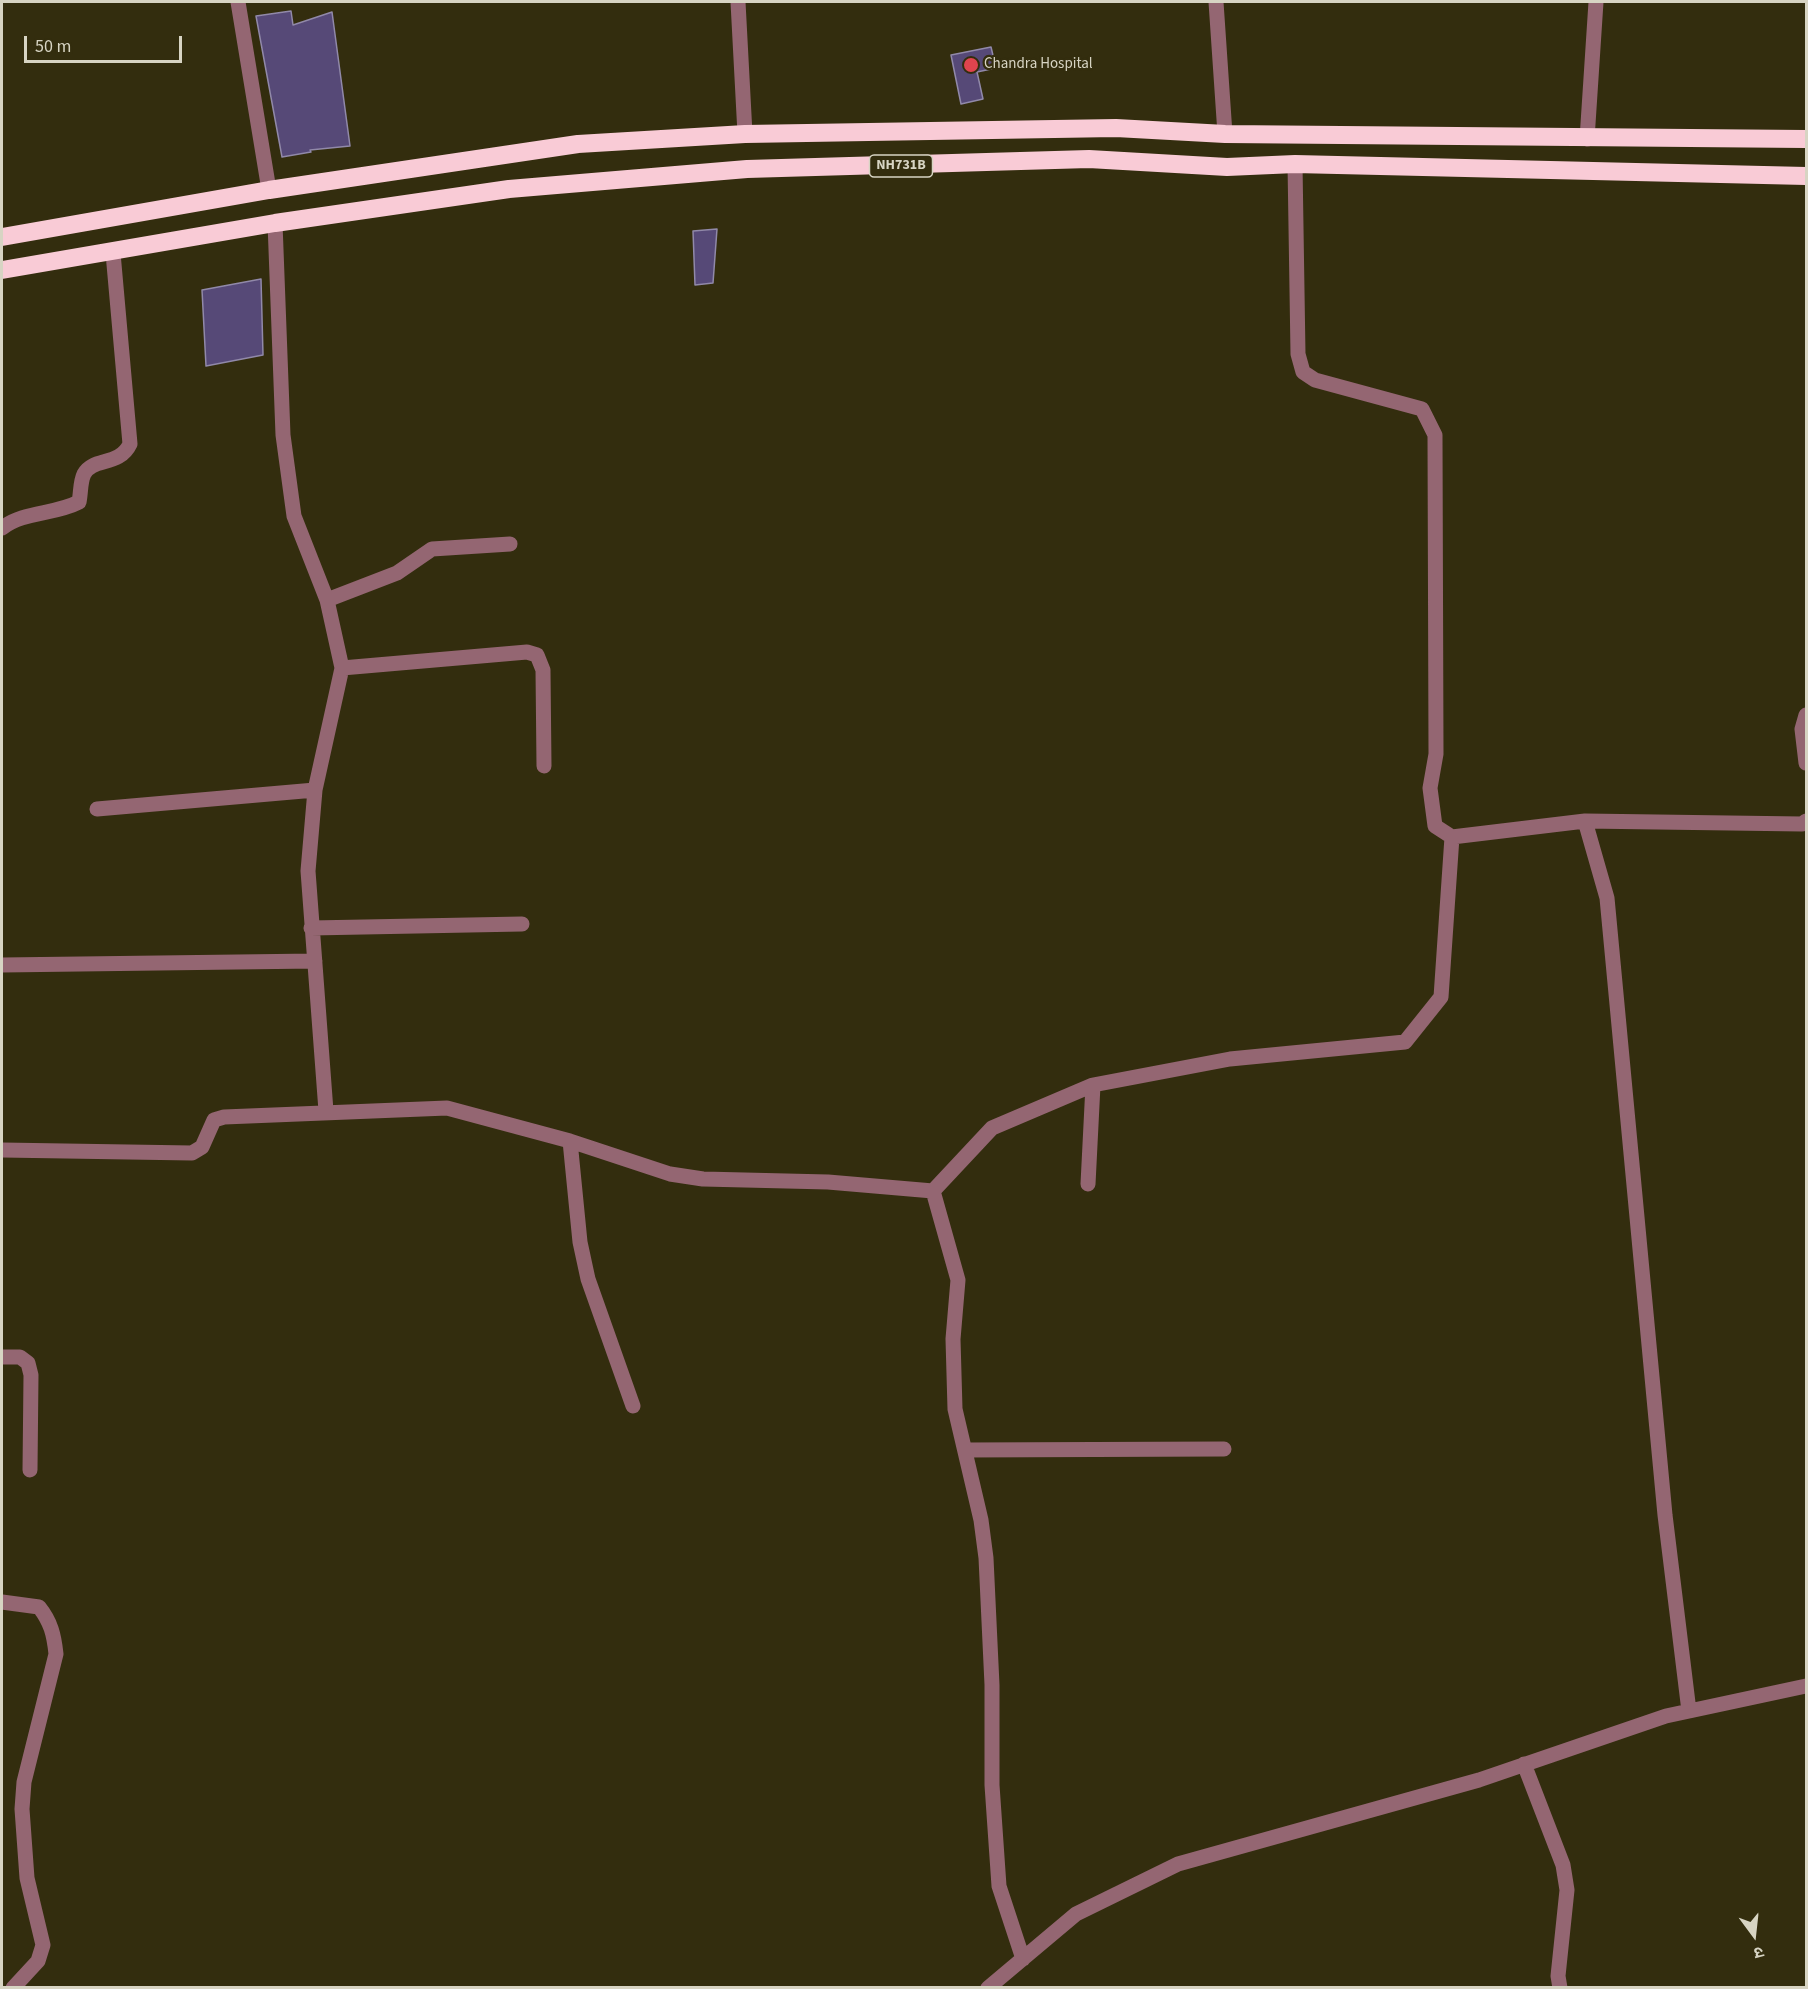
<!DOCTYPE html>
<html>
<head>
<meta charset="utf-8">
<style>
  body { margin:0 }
  #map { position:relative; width:1808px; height:1989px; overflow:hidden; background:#332d0e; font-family:"Source Sans 3","Noto Sans Devanagari",sans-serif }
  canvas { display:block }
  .frame { position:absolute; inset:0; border:3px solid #d7d4c3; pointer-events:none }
  .north { position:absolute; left:1724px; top:1905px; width:60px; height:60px; -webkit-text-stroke:4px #332d0e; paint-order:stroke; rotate:165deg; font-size:16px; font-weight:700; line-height:24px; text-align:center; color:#d7d4c3 }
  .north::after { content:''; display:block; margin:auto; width:21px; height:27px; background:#d7d4c3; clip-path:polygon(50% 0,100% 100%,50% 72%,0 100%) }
  .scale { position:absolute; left:24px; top:36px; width:158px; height:27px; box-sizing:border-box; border:3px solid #d7d4c3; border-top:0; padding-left:8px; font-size:18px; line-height:21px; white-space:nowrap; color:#d7d4c3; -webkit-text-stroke:4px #332d0e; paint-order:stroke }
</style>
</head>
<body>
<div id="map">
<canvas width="1808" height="1989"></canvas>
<div class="frame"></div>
<div class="north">उ</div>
<div class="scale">50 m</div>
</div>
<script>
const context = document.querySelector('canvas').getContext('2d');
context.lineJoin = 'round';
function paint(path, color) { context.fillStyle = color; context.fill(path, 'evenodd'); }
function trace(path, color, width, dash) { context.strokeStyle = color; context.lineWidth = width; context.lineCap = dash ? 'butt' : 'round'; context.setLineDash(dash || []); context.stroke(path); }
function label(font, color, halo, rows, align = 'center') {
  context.font = font + ' "Source Sans 3",sans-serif'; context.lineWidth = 4.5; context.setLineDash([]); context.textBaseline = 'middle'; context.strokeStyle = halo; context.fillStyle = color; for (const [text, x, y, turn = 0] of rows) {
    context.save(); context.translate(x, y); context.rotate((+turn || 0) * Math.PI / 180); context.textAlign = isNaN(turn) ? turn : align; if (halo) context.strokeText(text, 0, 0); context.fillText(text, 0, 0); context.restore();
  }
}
const building = new Path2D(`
  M 291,11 L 293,25 L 332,12 L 350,146 L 310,150 L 311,152 L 282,157 L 256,16 Z
  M 991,47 L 996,68 L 977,72 L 983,99 L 961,104 L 951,55 Z
  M 717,229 L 713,283 L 695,285 L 693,231 Z
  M 261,279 L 263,355 L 206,366 L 202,290 Z`);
paint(building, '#564977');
trace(building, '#9189a9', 1.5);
trace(new Path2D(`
  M 238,2 L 269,190
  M 738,2 L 745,134
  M 1216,2 L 1225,134
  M 1587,139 L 1596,2
  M 1295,164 L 1298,354 L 1303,372 L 1315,380 L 1422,409 L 1435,435 L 1436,754 L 1430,788 L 1435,826 L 1452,837 L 1585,821 L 1802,824 L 1806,821
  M 275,223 L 283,435 L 294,516 L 327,600 L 342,668 L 315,790 L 308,871 L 326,1111
  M 2,528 C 24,511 54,515 79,502 C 81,493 80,482 84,474 C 93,457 119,467 130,444 L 113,253
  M 327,600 L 397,573 L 432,549 L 510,544
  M 342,668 L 527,652 L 537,655 L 543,670 L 544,766
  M 1806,715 L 1802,729 L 1806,763
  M 97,809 L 315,790
  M 1585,821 L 1607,898 L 1665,1515 L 1689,1711
  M 311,928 L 522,924
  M 2,965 L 315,961
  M 570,1141 L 580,1242 L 588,1279 L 633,1406
  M 2,1150 L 192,1153 L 202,1147 L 214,1120 L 224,1117 L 447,1108 L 570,1141 L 670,1174 L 703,1179 L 828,1182 L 933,1191
  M 1088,1184 L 1093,1085
  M 2,1357 L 20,1357 L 28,1363 L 31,1375 L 30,1470
  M 965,1450 L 1224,1449
  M 2,1602 L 39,1607 C 51,1622 54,1635 56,1654 L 24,1782 L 22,1809 L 27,1878 L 43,1945 L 38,1961 L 13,1988
  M 1524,1764 L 1563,1865 L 1567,1890 L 1558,1976 L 1560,1988
  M 1023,1959 L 999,1886 L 992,1785 L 992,1685 L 986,1558 L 981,1520 L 955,1409 L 953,1339 L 958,1280 L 933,1191 L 992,1128 L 1093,1085 L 1230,1059 L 1405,1042 L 1441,997 L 1452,837
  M 988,1988 L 1076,1914 L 1178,1864 L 1479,1780 L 1666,1716 L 1806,1686`), '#946672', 15);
trace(new Path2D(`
  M 2,237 L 269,190 L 578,144 L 745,134 L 1116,128 L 1225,134 L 1806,139
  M 2,270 L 275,223 L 509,189 L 747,169 L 1089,159 L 1227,167 L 1295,164 L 1806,176`), '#f9cbd6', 18);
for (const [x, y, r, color] of [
  [971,65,8,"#e0444e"]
]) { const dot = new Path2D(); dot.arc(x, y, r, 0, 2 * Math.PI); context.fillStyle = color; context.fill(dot); trace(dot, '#332d0e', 2); }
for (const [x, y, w] of [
  [901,166,63]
]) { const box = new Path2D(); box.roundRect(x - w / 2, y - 11, w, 22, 4.5); context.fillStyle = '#332d0e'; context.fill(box); trace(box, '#d7d4c3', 1.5); }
label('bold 14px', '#d7d4c3', null, [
  ["NH731B",901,166]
]);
label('15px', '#d7d4c3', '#332d0e', [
  ["Chandra Hospital",984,65]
], 'left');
</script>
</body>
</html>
